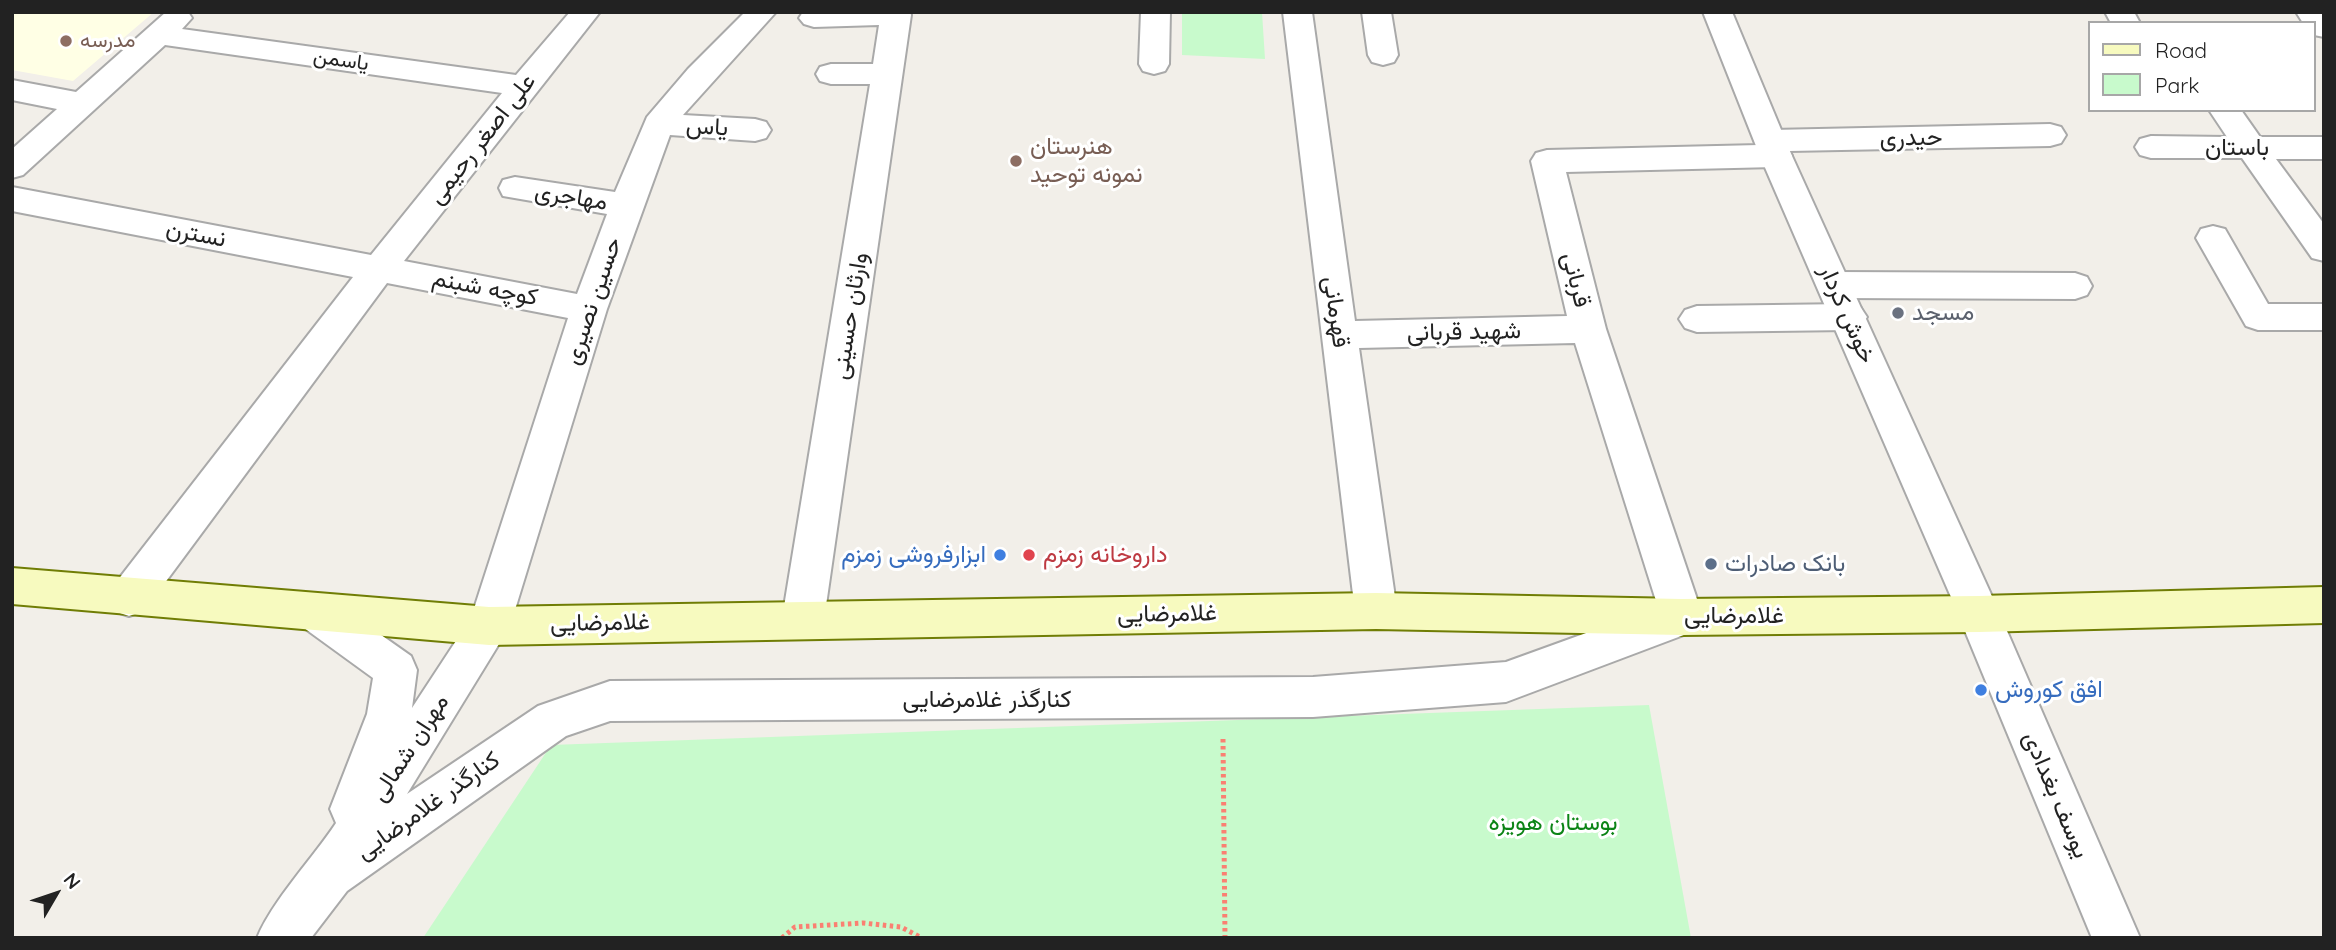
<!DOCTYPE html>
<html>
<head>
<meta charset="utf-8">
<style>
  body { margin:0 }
  #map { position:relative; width:2336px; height:950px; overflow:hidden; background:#f2efe9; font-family:Quicksand,sans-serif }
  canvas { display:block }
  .frame { position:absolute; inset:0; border:14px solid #222; pointer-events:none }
  .legend { position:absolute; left:2088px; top:21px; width:228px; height:91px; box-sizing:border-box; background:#fff; border:2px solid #a7a7a7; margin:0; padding:9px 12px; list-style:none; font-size:21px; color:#222 }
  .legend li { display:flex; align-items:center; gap:14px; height:35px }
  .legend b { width:35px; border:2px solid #a7a7a7 }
  .north { position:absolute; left:21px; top:859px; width:70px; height:70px; -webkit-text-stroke:5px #fff; paint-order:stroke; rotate:51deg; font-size:19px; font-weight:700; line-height:28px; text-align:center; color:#222 }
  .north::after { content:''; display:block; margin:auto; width:24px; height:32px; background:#222; clip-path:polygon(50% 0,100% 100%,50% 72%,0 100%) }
</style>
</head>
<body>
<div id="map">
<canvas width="2336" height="950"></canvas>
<div class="frame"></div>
<ul class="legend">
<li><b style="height:9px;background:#f7fabf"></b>Road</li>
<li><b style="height:19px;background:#c8facc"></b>Park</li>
</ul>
<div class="north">N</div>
</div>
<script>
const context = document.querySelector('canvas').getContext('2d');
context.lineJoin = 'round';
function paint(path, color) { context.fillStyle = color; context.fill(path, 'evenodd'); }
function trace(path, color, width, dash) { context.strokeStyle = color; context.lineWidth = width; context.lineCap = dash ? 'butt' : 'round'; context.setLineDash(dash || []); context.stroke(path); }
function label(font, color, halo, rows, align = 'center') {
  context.font = font + ' Quicksand,Vazirmatn,sans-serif'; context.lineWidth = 6; context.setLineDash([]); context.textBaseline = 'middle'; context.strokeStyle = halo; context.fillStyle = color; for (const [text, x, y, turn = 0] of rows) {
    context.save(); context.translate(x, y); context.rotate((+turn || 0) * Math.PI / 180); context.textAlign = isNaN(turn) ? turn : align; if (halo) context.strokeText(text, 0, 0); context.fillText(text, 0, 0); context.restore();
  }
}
paint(new Path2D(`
  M 12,12 L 154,12 L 73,81 L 12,70 Z`), '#ffffe5');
paint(new Path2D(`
  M 1182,12 L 1262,12 L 1265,59 L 1182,55 Z
  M 1649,705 L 1691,938 L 423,938 L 551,745 Z`), '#c8facc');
const minor = new Path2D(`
  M 166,12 L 188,12 L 192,18 L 182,29 L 516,75 L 570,12 L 600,12 L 404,261 L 577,294 L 607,214 L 503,196 L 499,188 L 503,180 L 515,177 L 615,192 L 647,117 L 688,69 L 745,12 L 776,12 L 683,115 L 755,119 L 766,122 L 771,130 L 766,138 L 755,141 L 670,135 L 607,309 L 510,626 L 407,794 L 538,706 L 610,681 L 1313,677 L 1506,662 L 1658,607 L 1575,343 L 1359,348 L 1397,611 L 1391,624 L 1376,629 L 1361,624 L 1355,611 L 1283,12 L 1312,12 L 1355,321 L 1567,316 L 1531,161 L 1536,153 L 1547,150 L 1759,145 L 1756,141 L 1761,133 L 1772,130 L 2050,124 L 2061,127 L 2066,135 L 2061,143 L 2050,146 L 1789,151 L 1792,156 L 1787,164 L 1776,167 L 1566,172 L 1606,329 L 1703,617 L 1697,630 L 1506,702 L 1313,717 L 610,721 L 566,736 L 347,891 L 311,938 L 257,938 C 272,901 313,858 336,823 L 330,809 L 367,714 L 373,678 L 300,625 L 294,612 L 300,599 L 315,594 L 330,599 L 411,656 L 417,670 L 412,708 L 471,618 L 568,318 L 387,283 L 144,611 L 129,616 L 114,611 L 108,598 L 114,585 L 353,277 L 12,211 L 12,187 L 371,255 L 502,93 L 165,45 L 23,175 L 12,178 L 12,149 L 57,109 L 12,100 L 12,80 L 76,92 Z
  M 803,12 L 910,12 L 911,15 L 824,619 L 818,632 L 803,638 L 788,632 L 782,619 L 870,84 L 831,84 L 820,81 L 816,74 L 820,67 L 831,64 L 873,64 L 879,25 L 814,27 L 804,24 L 799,18 Z
  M 1141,12 L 1170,12 L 1169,64 L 1165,71 L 1154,74 L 1143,71 L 1139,64 Z
  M 1362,12 L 1391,12 L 1398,55 L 1394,62 L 1383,65 L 1372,62 L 1368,55 Z
  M 2105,12 L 2134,12 L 2140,23 L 2111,23 Z
  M 2296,12 L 2324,12 L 2324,37 L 2314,35 L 2313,23 L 2303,23 Z
  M 2209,110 L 2241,110 L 2260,137 L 2324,137 L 2324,159 L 2276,159 L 2324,224 L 2324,261 L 2312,258 L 2242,158 L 2151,158 L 2140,155 L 2135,147 L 2140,139 L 2151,136 L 2227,137 Z
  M 2213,226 L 2225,229 L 2268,304 L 2324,304 L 2324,330 L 2258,330 L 2246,326 L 2196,238 L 2201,229 Z
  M 1835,272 L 2075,273 L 2087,277 L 2092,286 L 2087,295 L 2075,299 L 1835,298 L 1823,294 L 1818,285 L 1823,276 Z
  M 1849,304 L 1861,308 L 1867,317 L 1861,326 L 1849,330 L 1697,332 L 1685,328 L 1679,319 L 1685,310 L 1697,306 Z
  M 1979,596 L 1994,601 L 2140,938 L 2092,938 L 1958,614 L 1964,601 Z`);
const tertiary = new Path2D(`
  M 1703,12 L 1732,12 L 1792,156 L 2000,614 L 1994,627 L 1979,632 L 1964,627 L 1760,156 Z`);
const secondary = new Path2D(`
  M 12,568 L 489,607 L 1376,593 L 1682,599 L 1979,596 L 2324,587 L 2324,623 L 1979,632 L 1682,635 L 1376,629 L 489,645 L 12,604 Z`);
trace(minor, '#a9a9a9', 4);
trace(tertiary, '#a9a9a9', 4);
trace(secondary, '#707d05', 4);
trace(new Path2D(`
  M 1223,739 L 1225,938
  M 782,938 L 795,927 L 863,923 L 901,927 L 922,938`), '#fa8072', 5, [3.5, 3.5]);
paint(minor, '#fff');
paint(tertiary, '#fff');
paint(secondary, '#f7fabf');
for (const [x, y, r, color] of [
  [66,41,7,"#8d6e63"],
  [1016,161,7,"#8d6e63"],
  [1898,313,7,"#6b7280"],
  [1000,555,7,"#3f7fe0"],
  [1029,555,7,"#e0444e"],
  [1711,564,7,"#5c6f8a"],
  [1981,690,7,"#3f7fe0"]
]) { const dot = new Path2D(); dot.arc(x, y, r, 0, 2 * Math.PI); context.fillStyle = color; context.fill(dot); trace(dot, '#fff', 2.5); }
label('21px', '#785e54', '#fff', [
  ["مدرسه",80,41]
], 'left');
label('21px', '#222', '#fff', [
  ["یاسمن",341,60,8]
]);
label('24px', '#222', '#fff', [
  ["یاس",707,127,3],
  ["حیدری",1911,138,-1],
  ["علی اصغر رحیمی",482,139,-52],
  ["باستان",2237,148],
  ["مهاجری",571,197,9],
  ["نسترن",196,234,11],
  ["قربانی",1576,280,76],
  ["کوچه شبنم",485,288,11],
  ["حسین نصیری",593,301,-71],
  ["قهرمانی",1336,312,82],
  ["خوش کردار",1847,314,66],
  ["وارثان حسینی",850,316,-81],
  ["شهید قربانی",1464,332,-1],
  ["غلامرضایی",1167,614,-1],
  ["غلامرضایی",1734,616],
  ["غلامرضایی",600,623,-1],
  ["کنارگذر غلامرضایی",987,700],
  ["مهران شمالی",410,748,-57],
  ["یوسف بغدادی",2056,795,67],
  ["کنارگذر غلامرضایی",428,806,-35]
]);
label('24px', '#785e54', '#fff', [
  ["هنرستان",1030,147],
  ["نمونه توحید",1030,175]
], 'left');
label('24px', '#5b616d', '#fff', [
  ["مسجد",1912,313]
], 'left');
label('24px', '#366cbe', '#fff', [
  ["ابزارفروشی زمزم",986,555],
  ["افق کوروش",1995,690,"left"]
], 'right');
label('24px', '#be3a42', '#fff', [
  ["داروخانه زمزم",1043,555]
], 'left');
label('24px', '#4e5e75', '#fff', [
  ["بانک صادرات",1725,564]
], 'left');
label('24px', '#0c8416', '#fff', [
  ["بوستان هویزه",1553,823]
]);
</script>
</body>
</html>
